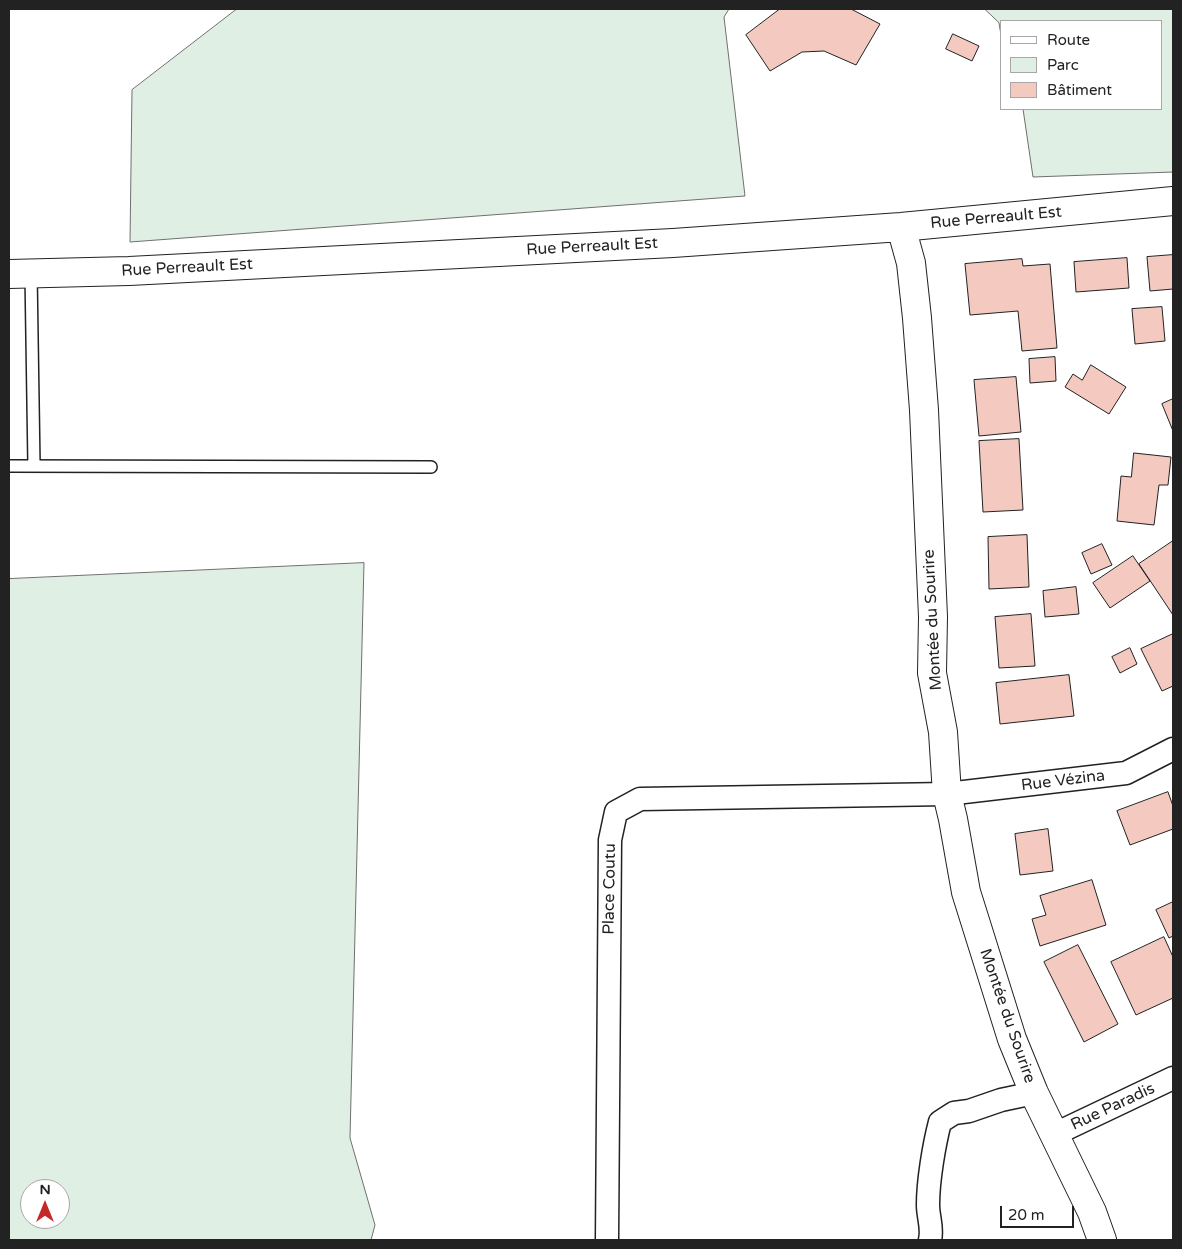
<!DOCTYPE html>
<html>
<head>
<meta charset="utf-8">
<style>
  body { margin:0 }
  #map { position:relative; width:1182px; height:1249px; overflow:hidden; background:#fff; font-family:"Varela Round",sans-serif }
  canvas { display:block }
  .frame { position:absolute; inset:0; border:10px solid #222; pointer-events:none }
  .legend { position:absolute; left:1000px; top:20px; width:162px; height:90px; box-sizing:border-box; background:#fff; border:1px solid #a7a7a7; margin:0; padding:6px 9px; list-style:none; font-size:15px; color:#222 }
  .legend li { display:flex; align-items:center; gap:10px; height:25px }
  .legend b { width:25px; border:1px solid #a7a7a7 }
  .north { position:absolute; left:20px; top:1179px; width:50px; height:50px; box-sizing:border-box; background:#fff; border:1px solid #a7a7a7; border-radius:50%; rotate:0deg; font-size:14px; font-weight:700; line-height:20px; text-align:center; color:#222 }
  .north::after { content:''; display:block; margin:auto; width:18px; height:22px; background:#c62828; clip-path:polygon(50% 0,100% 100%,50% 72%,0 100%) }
  .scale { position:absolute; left:1000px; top:1206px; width:74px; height:22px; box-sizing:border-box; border:2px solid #222; border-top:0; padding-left:6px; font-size:15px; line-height:18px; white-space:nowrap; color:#222; -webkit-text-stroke:4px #fff; paint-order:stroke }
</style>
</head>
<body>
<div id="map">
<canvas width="1182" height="1249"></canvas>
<div class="frame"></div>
<ul class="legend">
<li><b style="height:6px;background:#fff"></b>Route</li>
<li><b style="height:14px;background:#e0efe3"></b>Parc</li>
<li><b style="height:14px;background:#f3c9c0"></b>Bâtiment</li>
</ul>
<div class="north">N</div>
<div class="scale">20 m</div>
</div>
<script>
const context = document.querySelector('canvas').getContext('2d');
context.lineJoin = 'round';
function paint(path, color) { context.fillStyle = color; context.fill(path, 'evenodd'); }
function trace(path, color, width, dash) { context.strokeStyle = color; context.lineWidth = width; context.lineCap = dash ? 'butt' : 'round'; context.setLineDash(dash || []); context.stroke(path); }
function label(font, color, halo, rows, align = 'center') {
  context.font = font + ' "Varela Round",sans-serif'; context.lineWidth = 4; context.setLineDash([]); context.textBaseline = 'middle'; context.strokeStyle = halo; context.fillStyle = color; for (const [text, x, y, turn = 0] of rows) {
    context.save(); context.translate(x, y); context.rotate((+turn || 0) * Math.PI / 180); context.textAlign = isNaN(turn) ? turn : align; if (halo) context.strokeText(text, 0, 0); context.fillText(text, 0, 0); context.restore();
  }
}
const green = new Path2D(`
  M 237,9 L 729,9 L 724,17 L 745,196 L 130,242 L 132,90 Z
  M 985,9 L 1173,9 L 1173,172 L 1033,177 L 1023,109 L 1161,109 L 1161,21 L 1001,21 L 1001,35 L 999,23 Z
  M 364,563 L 350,1138 L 375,1225 L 371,1240 L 9,1240 L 9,579 ZM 30,1189 L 60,1189 L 60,1219 L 30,1219 Z`);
paint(green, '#e0efe3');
trace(green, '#6f6f6f', 1);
const building = new Path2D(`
  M 780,9 L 851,9 L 880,24 L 856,65 L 824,51 L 802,52 L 770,71 L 746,35 Z
  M 953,34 L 979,46 L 972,61 L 946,49 Z
  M 1173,255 L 1173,289 L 1150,291 L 1147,257 Z
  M 1127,258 L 1129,288 L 1076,292 L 1074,262 Z
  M 1022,259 L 1023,266 L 1050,264 L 1057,348 L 1022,351 L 1018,311 L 970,315 L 965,264 Z
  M 1162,307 L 1165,341 L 1135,344 L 1132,309 Z
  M 1055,357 L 1056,381 L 1030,383 L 1029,359 Z
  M 1091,365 L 1126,387 L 1109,414 L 1065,387 L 1073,374 L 1082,380 Z
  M 1016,377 L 1021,432 L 979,436 L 974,380 Z
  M 1173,399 L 1173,431 L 1162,404 Z
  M 1019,439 L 1023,510 L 983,512 L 979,441 Z
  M 1134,453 L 1171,457 L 1168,485 L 1159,485 L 1154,525 L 1117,521 L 1121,476 L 1131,477 Z
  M 1027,535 L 1029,587 L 989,589 L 988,537 Z
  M 1173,541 L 1173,615 L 1139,564 Z
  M 1102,544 L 1112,565 L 1091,574 L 1082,553 Z
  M 1133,556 L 1150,581 L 1110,608 L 1093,583 Z
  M 1076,587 L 1079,614 L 1045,617 L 1043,591 Z
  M 1031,614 L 1035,666 L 999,668 L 995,617 Z
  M 1173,634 L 1173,686 L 1162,691 L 1141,649 Z
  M 1130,648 L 1137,664 L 1120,673 L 1112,657 Z
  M 1069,675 L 1074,716 L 1000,724 L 996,683 Z
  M 1168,792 L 1173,806 L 1173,829 L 1130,845 L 1117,811 Z
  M 1048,829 L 1053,871 L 1020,875 L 1015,834 Z
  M 1092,880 L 1106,925 L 1040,946 L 1032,919 L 1046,915 L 1040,896 Z
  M 1173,902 L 1173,936 L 1169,938 L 1156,910 Z
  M 1164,937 L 1173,957 L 1173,998 L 1136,1015 L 1111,962 Z
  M 1078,945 L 1118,1024 L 1084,1042 L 1044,962 Z`);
paint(building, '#f3c9c0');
trace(building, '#222', 1);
const lane = new Path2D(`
  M 31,273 L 34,466
  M 9,466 L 431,467`);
const street = new Path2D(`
  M 1053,1135 L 1173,1078
  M 607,1240 L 610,840 L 616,812 L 640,799 L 947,794 L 1126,773 L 1173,749
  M 930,1240 C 933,1228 928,1217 928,1205 C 928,1181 934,1145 940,1122 L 954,1113 L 969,1111 L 1001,1100 L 1034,1093`);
const secondary = new Path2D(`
  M 901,227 L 911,263 L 917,318 L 924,410 L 933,617 L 932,673 L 943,732 L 947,794 L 953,819 L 966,892 L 1012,1039 L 1034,1093 L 1092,1212 L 1102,1240
  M 9,274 L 129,271 L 673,243 L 901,227 L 1173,201`);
trace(lane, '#222', 14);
trace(street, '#222', 25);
trace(secondary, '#222', 30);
trace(lane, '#fff', 11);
trace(street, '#fff', 22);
trace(secondary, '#fff', 28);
label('16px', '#222', '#fff', [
  ["Rue Perreault Est",996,218,-5],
  ["Rue Perreault Est",592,247,-3],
  ["Rue Perreault Est",187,268,-3],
  ["Montée du Sourire",933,620,-93],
  ["Rue Vézina",1063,781,-7],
  ["Place Coutu",610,889,-89],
  ["Montée du Sourire",1007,1016,71],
  ["Rue Paradis",1113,1107,-25]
]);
</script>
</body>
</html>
